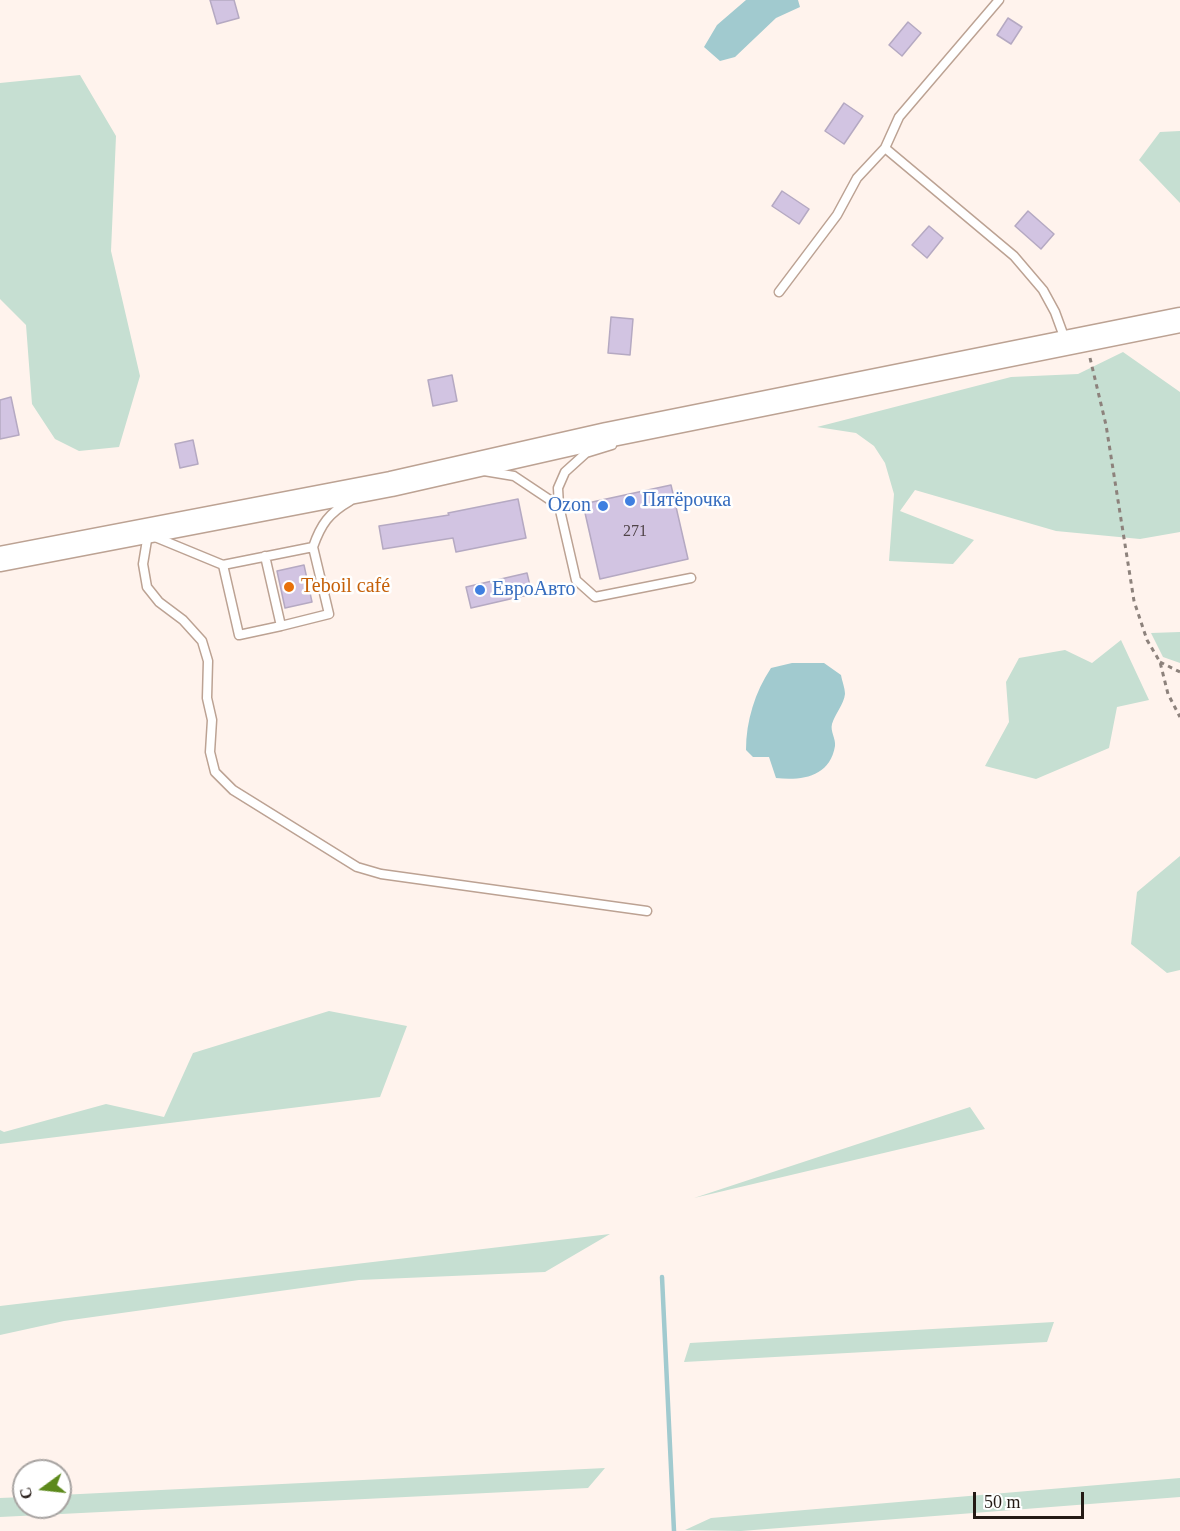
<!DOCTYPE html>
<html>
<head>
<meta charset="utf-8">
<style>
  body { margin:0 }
  #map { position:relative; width:1180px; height:1531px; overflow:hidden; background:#fff3ed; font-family:Georgia,serif }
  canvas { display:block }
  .north { position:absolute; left:12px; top:1459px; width:60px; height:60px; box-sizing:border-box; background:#fff; border:2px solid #a7a3a1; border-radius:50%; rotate:255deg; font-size:16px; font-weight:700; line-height:24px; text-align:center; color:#241a15 }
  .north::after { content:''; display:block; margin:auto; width:21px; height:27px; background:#5c891b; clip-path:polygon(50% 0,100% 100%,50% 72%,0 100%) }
  .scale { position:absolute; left:973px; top:1492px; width:111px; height:27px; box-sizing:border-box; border:3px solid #241a15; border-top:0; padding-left:8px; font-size:18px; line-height:21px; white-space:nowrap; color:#241a15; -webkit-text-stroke:4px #fff; paint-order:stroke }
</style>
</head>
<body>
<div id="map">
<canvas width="1180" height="1531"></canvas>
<div class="north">С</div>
<div class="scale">50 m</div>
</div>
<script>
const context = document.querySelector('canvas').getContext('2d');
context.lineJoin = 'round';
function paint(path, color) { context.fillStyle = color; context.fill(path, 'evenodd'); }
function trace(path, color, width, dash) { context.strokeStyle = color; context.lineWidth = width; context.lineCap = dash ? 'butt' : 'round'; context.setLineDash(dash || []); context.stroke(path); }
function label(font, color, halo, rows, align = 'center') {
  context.font = font + ' Georgia,serif'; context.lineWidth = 5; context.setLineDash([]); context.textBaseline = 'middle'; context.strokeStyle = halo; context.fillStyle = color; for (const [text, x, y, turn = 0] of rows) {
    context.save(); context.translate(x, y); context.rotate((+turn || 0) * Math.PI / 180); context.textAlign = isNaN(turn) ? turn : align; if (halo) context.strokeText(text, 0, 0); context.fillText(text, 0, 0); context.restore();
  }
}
paint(new Path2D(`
  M 80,75 L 116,136 L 111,251 L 140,376 L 119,447 L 79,451 L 55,439 L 32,404 L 26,325 L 0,299 L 0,83 Z
  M 1180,131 L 1180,203 L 1139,160 L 1160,132 Z
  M 1123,352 L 1180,392 L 1180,532 L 1140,539 L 1056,531 L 915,490 L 900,511 L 974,540 L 953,564 L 889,561 L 894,494 L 885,463 L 874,446 L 856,433 L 817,427 L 1011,377 L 1078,374 Z
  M 1180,632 L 1180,663 L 1163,657 L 1151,633 Z
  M 1121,640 L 1149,700 L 1117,707 L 1109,748 L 1036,779 L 985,766 L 1009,722 L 1006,682 L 1019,658 L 1065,650 L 1092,663 Z
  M 1180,856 L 1180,970 L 1167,973 L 1131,944 L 1137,892 Z
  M 329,1011 L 407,1026 L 380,1097 L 0,1144 L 0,1130 L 4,1132 L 106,1104 L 164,1117 L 193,1053 Z
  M 970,1107 L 985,1129 L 694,1198 Z
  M 610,1234 L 545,1272 L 359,1280 L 64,1321 L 0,1335 L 0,1306 Z
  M 1054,1322 L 1047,1342 L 684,1362 L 690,1343 Z
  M 605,1468 L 588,1488 L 0,1517 L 0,1498 L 24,1497 L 24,1507 L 60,1507 L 60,1495 Z
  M 1180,1478 L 1180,1497 L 741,1531 L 685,1530 L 711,1518 Z`), '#c6dfd2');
paint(new Path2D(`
  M 746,0 L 798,0 L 800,7 L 776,18 L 735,57 L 720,61 L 704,47 L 717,25 Z
  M 792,663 L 824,663 L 841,675 C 842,681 845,688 845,694 C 844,704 835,714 832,724 C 830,731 836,739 835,746 C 830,777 801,781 776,778 L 769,757 L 753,757 L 746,750 C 746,721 755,692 771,668 Z`), '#a1cacf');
trace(new Path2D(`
  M 662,1277 L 674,1531`), '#a1cacf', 4.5);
const building = new Path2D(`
  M 210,0 L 234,0 L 239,18 L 217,24 Z
  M 1008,18 L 1022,27 L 1011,44 L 997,35 Z
  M 908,22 L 921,33 L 902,56 L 889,45 Z
  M 844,103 L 863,116 L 844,144 L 825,131 Z
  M 782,191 L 809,209 L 799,224 L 772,206 Z
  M 1028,211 L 1054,234 L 1041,249 L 1015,226 Z
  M 929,226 L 943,238 L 927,258 L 912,245 Z
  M 611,317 L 633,319 L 630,355 L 608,353 Z
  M 452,375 L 457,401 L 433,406 L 428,380 Z
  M 11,397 L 19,435 L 0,439 L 0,400 Z
  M 193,440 L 198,464 L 180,468 L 175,444 Z
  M 671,485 L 688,559 L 600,579 L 583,504 Z
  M 518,499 L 526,538 L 456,552 L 453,538 L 383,549 L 379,526 L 449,515 L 448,513 Z
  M 304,565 L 312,602 L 285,608 L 277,571 Z
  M 527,573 L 532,594 L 471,608 L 466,587 Z`);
paint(building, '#d2c4e2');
trace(building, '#b5a9c2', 1.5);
const service = new Path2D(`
  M 885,148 L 1014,256 L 1043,290 L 1055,312 L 1066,342
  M 779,292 L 837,215 L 857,178 L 885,148 L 899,117 L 999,0
  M 612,445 L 586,453 L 565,472 L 558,488 L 559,506 L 576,580 L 595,597 L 691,578
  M 484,471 L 514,476 L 559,506
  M 148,534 L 143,564 L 147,587 L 159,602 L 183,620 L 202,641 L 208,661 L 207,698 L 212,720 L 210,752 L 215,772 L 233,790 L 357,867 L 381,874 L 647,911
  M 155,537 L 223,565 L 313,547 C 321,524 329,513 350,501
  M 223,565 L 239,635 L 281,626 L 265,556
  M 281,626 L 329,614 L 313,547`);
const secondary = new Path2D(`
  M 0,559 L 391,484 L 607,435 L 1180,320`);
trace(service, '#bca293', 11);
trace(secondary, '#bca293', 27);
trace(new Path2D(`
  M 1090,358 L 1106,425 L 1134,601 L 1147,640 L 1160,662 L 1168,694 L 1180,717
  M 1160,662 L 1180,672`), '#8d827c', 3, [4.5, 4.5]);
trace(service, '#fff', 8);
trace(secondary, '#fff', 24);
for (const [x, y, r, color] of [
  [630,501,6,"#3f7fe0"],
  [603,506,6,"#3f7fe0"],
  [289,587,6,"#e8710a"],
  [480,590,6,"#3f7fe0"]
]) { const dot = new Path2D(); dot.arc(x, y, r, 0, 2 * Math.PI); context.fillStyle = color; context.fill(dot); trace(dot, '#fff', 2); }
label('16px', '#504448', null, [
  ["271",635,532]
]);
label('20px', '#366cbe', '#fff', [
  ["Пятёрочка",642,501],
  ["Ozon",591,506,"right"],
  ["ЕвроАвто",492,590]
], 'left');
label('20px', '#c56008', '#fff', [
  ["Teboil café",301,587]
], 'left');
</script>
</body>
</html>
